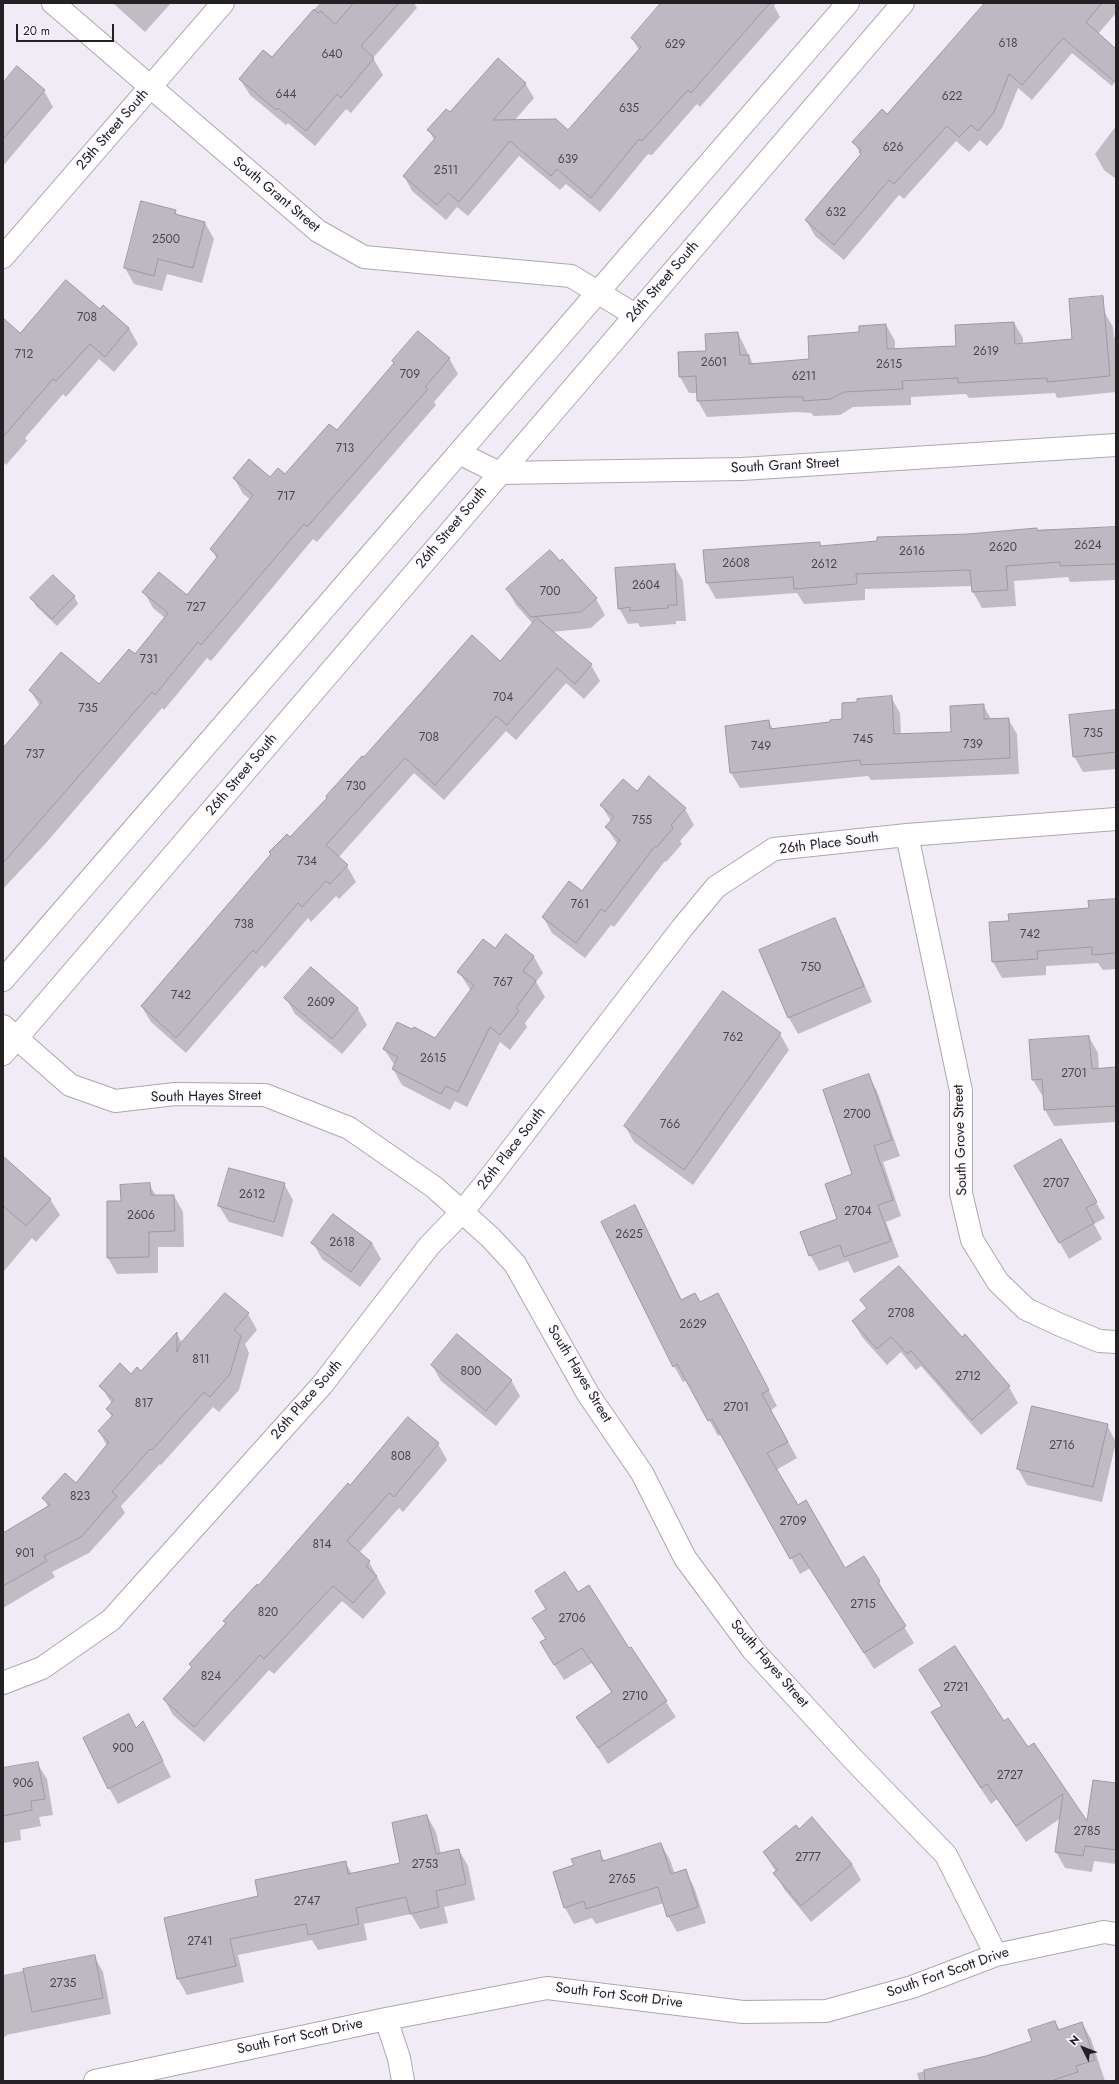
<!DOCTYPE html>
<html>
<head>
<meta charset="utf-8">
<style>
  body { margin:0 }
  #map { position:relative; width:1119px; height:2084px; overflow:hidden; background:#f0ebf5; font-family:Jost,sans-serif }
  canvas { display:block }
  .frame { position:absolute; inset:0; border:4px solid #232124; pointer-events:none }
  .north { position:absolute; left:1063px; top:2028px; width:40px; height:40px; -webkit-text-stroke:3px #fcf9ff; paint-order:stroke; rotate:312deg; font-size:11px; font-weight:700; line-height:16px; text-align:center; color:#232124 }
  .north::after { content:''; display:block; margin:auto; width:14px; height:18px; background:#232124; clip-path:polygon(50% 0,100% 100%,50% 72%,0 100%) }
  .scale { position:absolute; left:16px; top:24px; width:98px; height:18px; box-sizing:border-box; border:2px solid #232124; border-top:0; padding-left:5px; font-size:12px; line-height:14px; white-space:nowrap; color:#232124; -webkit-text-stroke:3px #fcf9ff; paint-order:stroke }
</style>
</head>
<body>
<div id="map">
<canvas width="1119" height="2084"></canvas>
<div class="frame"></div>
<div class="north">N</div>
<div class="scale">20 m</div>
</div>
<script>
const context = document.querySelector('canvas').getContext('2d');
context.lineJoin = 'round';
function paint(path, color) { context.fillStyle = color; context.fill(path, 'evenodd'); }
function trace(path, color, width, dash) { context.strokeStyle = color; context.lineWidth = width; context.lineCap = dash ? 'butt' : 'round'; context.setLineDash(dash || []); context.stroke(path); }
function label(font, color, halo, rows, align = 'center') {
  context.font = font + ' Jost,sans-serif'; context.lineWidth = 3; context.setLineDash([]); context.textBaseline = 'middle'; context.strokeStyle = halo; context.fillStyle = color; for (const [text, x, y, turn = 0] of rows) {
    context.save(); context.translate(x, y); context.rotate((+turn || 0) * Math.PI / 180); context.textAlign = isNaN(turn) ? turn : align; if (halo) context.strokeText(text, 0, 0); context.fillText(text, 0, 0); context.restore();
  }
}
paint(new Path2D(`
  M 113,3 L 171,3 L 145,32 Z
  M 320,3 L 414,3 L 417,8 L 373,58 L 383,75 L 351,113 L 346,109 L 315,146 L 288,123 L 286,125 L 250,95 L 240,79 L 272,59 Z
  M 663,3 L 776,3 L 774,6 L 780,17 L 700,107 L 697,104 L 652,155 L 648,154 L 600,212 L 566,184 L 560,190 L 519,156 L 468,216 L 457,207 L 446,220 L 412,191 L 404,176 L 434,140 L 429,130 L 450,114 L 525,83 L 534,98 L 514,121 L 568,131 L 639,50 L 632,38 Z
  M 986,3 L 1116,3 L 1116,13 L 1098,34 L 1116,50 L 1116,81 L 1112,86 L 1072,53 L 1032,100 L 1018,88 L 1002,128 L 987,146 L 980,140 L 969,152 L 956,141 L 904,199 L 899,195 L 844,260 L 815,236 L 806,220 L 861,155 L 854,142 L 887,115 Z
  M 3,84 L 44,91 L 53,107 L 3,166 Z
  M 1116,126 L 1116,179 L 1104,170 L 1095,154 Z
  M 175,211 L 178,216 L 205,223 L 214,239 L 202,283 L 167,274 L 162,291 L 134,284 L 125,268 Z
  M 100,311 L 129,328 L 138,344 L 114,372 L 99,359 L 66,397 L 63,394 L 25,438 L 27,441 L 6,465 L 3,462 L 3,339 Z
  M 1104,311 L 1113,327 L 1114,337 L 1116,337 L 1116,392 L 1057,398 L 1055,393 L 969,398 L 966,394 L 911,397 L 911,405 L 853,407 L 840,415 L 814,416 L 811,413 L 797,412 L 707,417 L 698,401 L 697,393 L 689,393 L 680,377 L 679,353 L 707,352 L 738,333 L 753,364 L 810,360 L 860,333 L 886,325 L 895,341 L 895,350 L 957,347 L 1014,323 L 1023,338 L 1023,345 L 1073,340 Z
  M 449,358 L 458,374 L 434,402 L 436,405 L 317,542 L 313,539 L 211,661 L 207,658 L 164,710 L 162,708 L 46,843 L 3,889 L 3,749 L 40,706 L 30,690 L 99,685 L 135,656 L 165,618 L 153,608 L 144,592 L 187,597 L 217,559 L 211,549 L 251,500 L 243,494 L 234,478 L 270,479 L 285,476 L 337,432 Z
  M 1116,528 L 1116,580 L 1070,582 L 1068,577 L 1014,581 L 1016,606 L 982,608 L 973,592 L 972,586 L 865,589 L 865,600 L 804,604 L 797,593 L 716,599 L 707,583 L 704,551 L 819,543 L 822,547 L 968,535 Z
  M 674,565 L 683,581 L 686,621 L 676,621 L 676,624 L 640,627 L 638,623 L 628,624 L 619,608 Z
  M 507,589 L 596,599 L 605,615 L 591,628 L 551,632 L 591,665 L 600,681 L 584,699 L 566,683 L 516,740 L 506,731 L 444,800 L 414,773 L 338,858 L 347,866 L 356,882 L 339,899 L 336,896 L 311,922 L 308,918 L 265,968 L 262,965 L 186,1053 L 151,1022 L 142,1007 L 289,839 L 364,759 L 501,662 L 533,624 L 516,605 Z
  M 74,596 L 78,604 L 57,626 L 36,606 L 32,598 Z
  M 891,697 L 900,713 L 901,735 L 952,733 L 983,705 L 991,719 L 1008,719 L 1017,734 L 1019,774 L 871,780 L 868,776 L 740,788 L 731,773 L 769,722 L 773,729 L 831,723 L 843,720 Z
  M 1116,711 L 1116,769 L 1083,772 L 1074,756 Z
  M 637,792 L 685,809 L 694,825 L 680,841 L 682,844 L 666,862 L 665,861 L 614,927 L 611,925 L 585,958 L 552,933 L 543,917 L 582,893 L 618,845 L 606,827 L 611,821 L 601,805 Z
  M 1116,900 L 1116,969 L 1103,970 L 1098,963 L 1046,966 L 1046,975 L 1002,978 L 993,962 L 990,923 L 1090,909 Z
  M 834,919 L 843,935 L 872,1002 L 798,1034 L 789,1018 L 760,951 Z
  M 506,936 L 534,957 L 543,973 L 536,982 L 545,997 L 525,1023 L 527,1027 L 510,1050 L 500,1042 L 467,1107 L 455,1101 L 450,1110 L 402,1085 L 393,1069 L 395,1066 L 384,1049 L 435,1039 L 471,991 L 459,972 L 495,950 Z
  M 311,968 L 358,1009 L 367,1025 L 342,1054 L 295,1014 L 286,998 Z
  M 780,1034 L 789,1050 L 693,1185 L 634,1142 L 625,1126 Z
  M 1089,1037 L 1098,1053 L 1099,1069 L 1116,1068 L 1116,1122 L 1054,1126 L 1045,1110 L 1044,1095 L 1042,1095 L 1033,1080 Z
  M 868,1075 L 877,1091 L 900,1156 L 883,1162 L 901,1216 L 886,1222 L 899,1257 L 854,1273 L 848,1261 L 819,1271 L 810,1255 L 838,1219 L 853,1175 Z
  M 1060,1140 L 1105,1218 L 1094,1224 L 1102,1239 L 1069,1259 L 1016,1166 Z
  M 3,1176 L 50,1199 L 60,1215 L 36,1242 L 32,1238 L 3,1272 Z
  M 149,1184 L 156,1196 L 174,1196 L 183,1212 L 184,1247 L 158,1247 L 158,1273 L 117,1274 L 108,1258 L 122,1202 Z
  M 284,1184 L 293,1200 L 283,1237 L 229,1222 L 219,1206 Z
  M 635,1206 L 682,1301 L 700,1303 L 727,1310 L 777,1406 L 771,1410 L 797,1458 L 776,1470 L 797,1506 L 844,1570 L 879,1582 L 888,1598 L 887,1599 L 914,1643 L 874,1669 L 810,1568 L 800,1574 L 722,1434 L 718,1436 L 687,1380 L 683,1382 L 674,1366 Z
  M 313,1243 L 372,1243 L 381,1259 L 360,1287 L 322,1259 Z
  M 861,1300 L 962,1338 L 964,1336 L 1009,1387 L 1018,1403 L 981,1435 L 921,1366 L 916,1370 L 901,1352 L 887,1365 L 863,1338 L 853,1322 L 867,1310 Z
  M 248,1314 L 257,1330 L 245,1344 L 249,1353 L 239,1390 L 219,1412 L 213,1407 L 161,1465 L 160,1464 L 121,1506 L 125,1513 L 89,1553 L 52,1572 L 55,1577 L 3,1608 L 3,1534 L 48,1507 L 44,1498 L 76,1485 L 107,1446 L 99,1431 L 112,1417 L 107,1409 L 112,1404 L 101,1386 L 141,1373 L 177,1334 L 182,1343 Z
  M 432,1365 L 511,1380 L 520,1396 L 496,1426 L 441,1381 Z
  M 1107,1425 L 1116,1442 L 1102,1502 L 1027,1485 L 1018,1469 Z
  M 438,1444 L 447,1460 L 403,1512 L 399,1508 L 359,1553 L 369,1562 L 386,1593 L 363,1619 L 342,1601 L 274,1674 L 269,1670 L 204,1742 L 173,1715 L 164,1699 L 192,1668 L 190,1664 L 226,1624 L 224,1621 L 259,1587 L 350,1486 Z
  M 577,1593 L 628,1649 L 630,1648 L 676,1717 L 608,1764 L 577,1717 L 612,1693 L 592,1663 L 564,1680 L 550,1658 L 546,1640 L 543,1634 Z
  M 920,1671 L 1004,1722 L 1088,1824 L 1116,1784 L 1116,1864 L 1094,1861 L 1092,1872 L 1065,1868 L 1056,1852 L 1061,1818 L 1026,1842 L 997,1799 L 991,1804 L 941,1729 L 932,1713 L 942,1706 Z
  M 129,1715 L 137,1729 L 143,1722 L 171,1777 L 118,1804 L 109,1788 Z
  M 37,1763 L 47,1779 L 53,1815 L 39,1817 L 41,1826 L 20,1830 L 21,1840 L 3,1843 L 3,1769 Z
  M 427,1816 L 436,1832 L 441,1854 L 459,1850 L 468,1866 L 475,1900 L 444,1907 L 448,1923 L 420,1929 L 411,1914 L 364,1924 L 367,1940 L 318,1950 L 312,1940 L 238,1955 L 244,1982 L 187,1995 L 178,1979 L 165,1918 L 259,1897 L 345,1862 L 352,1874 L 401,1864 Z
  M 799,1830 L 852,1864 L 861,1880 L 811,1922 L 784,1889 L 775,1873 L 776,1872 L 764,1853 Z
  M 661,1844 L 670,1860 L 675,1874 L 685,1871 L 694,1887 L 706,1923 L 677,1932 L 668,1916 L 664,1903 L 596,1924 L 592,1918 L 574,1924 L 565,1908 L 575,1866 L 599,1852 L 605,1861 Z
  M 94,1956 L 103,1972 L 111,2014 L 6,2035 L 7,2036 L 3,2037 L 3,1975 Z
  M 1055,2022 L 1060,2030 L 1082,2023 L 1091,2039 L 1105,2081 L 919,2081 L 917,2073 L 986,2057 L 1033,2042 Z`), '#0003');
const building = new Path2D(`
  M 354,3 L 399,3 L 361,46 L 374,58 L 341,98 L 337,94 L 306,131 L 278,108 L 276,110 L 239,79 L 263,50 L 272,57 L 314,9 L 318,13 L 321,11 L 335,24 Z
  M 661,3 L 770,3 L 691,93 L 688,90 L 643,140 L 641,141 L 639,139 L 591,198 L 557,169 L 551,176 L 510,141 L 459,202 L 448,193 L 437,205 L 403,176 L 436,137 L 427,130 L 446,109 L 450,112 L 498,58 L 526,83 L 493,120 L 556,119 L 568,130 L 641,47 L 631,38 Z
  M 985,3 L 1102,3 L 1086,22 L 1116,49 L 1116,83 L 1063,38 L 1022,85 L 1009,74 L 994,112 L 978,131 L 971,125 L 959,137 L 947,126 L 894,184 L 889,180 L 834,245 L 805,220 L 861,154 L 859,152 L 861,150 L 852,142 L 882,109 L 887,114 Z
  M 17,66 L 45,90 L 3,139 L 3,83 Z
  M 141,201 L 176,210 L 175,214 L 205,222 L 193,268 L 158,259 L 154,276 L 124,268 Z
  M 66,280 L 100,309 L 103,305 L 129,328 L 105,357 L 90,344 L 56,381 L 53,379 L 3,437 L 3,318 L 20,333 Z
  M 1103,296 L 1110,376 L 1047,382 L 1047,378 L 958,383 L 958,378 L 902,381 L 903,389 L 844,392 L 831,399 L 803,401 L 803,397 L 787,397 L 697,401 L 696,376 L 679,377 L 678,352 L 706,351 L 705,334 L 738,332 L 740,355 L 749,355 L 749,364 L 809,359 L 808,336 L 859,332 L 859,326 L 886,324 L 887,349 L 956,346 L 955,325 L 1014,322 L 1015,344 L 1072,339 L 1069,299 Z
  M 418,331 L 450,358 L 425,387 L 428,389 L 307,527 L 304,524 L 201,645 L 198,642 L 155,695 L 152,692 L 3,863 L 3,748 L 42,702 L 29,690 L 61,652 L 99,684 L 129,649 L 135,654 L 168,613 L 142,592 L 159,572 L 187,595 L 218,556 L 210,549 L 253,495 L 233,478 L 249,459 L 270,477 L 278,468 L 285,474 L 329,424 L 337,430 L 394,363 L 392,361 Z
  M 1116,527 L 1116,564 L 1060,566 L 1060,562 L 1006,566 L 1008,590 L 972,592 L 970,570 L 856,574 L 857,584 L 794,589 L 793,577 L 706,583 L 703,550 L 820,542 L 820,546 L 877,541 L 877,537 L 968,534 L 1037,528 L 1037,530 Z
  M 550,550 L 560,561 L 562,559 L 597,598 L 581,612 L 531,617 L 506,589 Z
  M 675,564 L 677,605 L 668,605 L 668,608 L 630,611 L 630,607 L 618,609 L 615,568 Z
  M 53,575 L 75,596 L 52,619 L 30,598 Z
  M 537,618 L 592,664 L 575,684 L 557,668 L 507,725 L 496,716 L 435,785 L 405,758 L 326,845 L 348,865 L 330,884 L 326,881 L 302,907 L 298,903 L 256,953 L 253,950 L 176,1038 L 141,1006 L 271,854 L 269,852 L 287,834 L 290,837 L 327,798 L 326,796 L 362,756 L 364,757 L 472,635 L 500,661 Z
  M 892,696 L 894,734 L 951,732 L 950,706 L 984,704 L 984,719 L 1009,718 L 1010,758 L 861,765 L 860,760 L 730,773 L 725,726 L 769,720 L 770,729 L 830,722 L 830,720 L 842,719 L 842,703 L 857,702 L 857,699 Z
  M 1116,710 L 1116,752 L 1073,757 L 1069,715 Z
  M 649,776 L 686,808 L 671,825 L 673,828 L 657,847 L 655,846 L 605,912 L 601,909 L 576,943 L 542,917 L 569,881 L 582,891 L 620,840 L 605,827 L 614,817 L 600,805 L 623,779 L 637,791 Z
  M 1116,899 L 1116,953 L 1092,955 L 1092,947 L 1037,951 L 1038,959 L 992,962 L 989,922 L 1009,921 L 1008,914 L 1089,908 L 1088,901 Z
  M 835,918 L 864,986 L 788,1018 L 759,950 Z
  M 506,934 L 534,956 L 523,971 L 536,981 L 516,1008 L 519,1011 L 500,1035 L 490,1027 L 458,1092 L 446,1086 L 441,1094 L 392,1069 L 398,1057 L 383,1049 L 397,1022 L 412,1029 L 414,1027 L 435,1038 L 474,985 L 457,972 L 483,939 L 495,948 Z
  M 311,967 L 358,1008 L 332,1039 L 284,998 Z
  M 723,991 L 781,1033 L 684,1170 L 624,1126 Z
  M 1089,1036 L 1092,1069 L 1116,1067 L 1116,1106 L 1044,1110 L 1042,1079 L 1032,1080 L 1029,1040 Z
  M 869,1074 L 892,1140 L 874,1146 L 893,1200 L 878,1205 L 891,1241 L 844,1257 L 840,1245 L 809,1256 L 800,1232 L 837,1219 L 825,1184 L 852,1174 L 823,1090 Z
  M 1061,1139 L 1097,1202 L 1086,1208 L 1094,1223 L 1059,1243 L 1014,1166 Z
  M 3,1156 L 51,1199 L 26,1226 L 3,1206 Z
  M 229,1168 L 285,1183 L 274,1222 L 218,1206 Z
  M 150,1183 L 151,1195 L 174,1195 L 175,1231 L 149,1232 L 149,1257 L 107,1258 L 107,1201 L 121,1201 L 120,1185 Z
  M 635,1205 L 681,1300 L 695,1293 L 700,1302 L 718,1293 L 769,1390 L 762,1394 L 788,1442 L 767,1453 L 798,1505 L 806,1500 L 845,1568 L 864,1556 L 880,1581 L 878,1583 L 906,1626 L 864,1653 L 800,1553 L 790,1559 L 712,1419 L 708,1421 L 677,1364 L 673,1367 L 601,1222 Z
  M 333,1214 L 372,1243 L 351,1272 L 311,1243 Z
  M 899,1266 L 962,1337 L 965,1334 L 1010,1386 L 972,1420 L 911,1351 L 907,1354 L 891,1337 L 877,1349 L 852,1321 L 867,1308 L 860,1300 Z
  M 225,1293 L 249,1313 L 234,1330 L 241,1336 L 230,1374 L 210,1397 L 204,1392 L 152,1450 L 150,1449 L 112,1492 L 117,1496 L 81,1537 L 44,1556 L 47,1561 L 3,1586 L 3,1533 L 50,1505 L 42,1498 L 65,1473 L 76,1483 L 109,1442 L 98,1431 L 113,1415 L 106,1409 L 114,1400 L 99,1386 L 120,1363 L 131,1374 L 137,1367 L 141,1371 L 177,1332 L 177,1352 L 180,1344 Z
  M 457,1334 L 512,1380 L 486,1411 L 431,1365 Z
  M 1032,1406 L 1108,1424 L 1093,1487 L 1017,1469 Z
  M 408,1417 L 439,1443 L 394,1497 L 389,1493 L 347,1541 L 370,1561 L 366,1566 L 377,1576 L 353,1603 L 333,1586 L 264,1659 L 260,1655 L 194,1727 L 163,1699 L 192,1667 L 189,1664 L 226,1623 L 223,1621 L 257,1584 L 258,1586 L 348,1483 L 350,1485 Z
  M 565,1572 L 578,1592 L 589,1585 L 629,1648 L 631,1647 L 667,1701 L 598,1748 L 576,1717 L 612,1692 L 582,1648 L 554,1665 L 540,1642 L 546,1639 L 532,1618 L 546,1609 L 535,1591 Z
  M 955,1646 L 1004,1721 L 1008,1718 L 1028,1747 L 1034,1743 L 1087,1821 L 1093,1780 L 1116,1783 L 1116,1850 L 1085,1846 L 1083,1856 L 1055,1852 L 1063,1794 L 1016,1826 L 987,1784 L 981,1788 L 931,1712 L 942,1706 L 919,1670 Z
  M 129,1714 L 136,1728 L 143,1721 L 163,1761 L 108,1789 L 83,1738 Z
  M 38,1762 L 45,1799 L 31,1801 L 32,1810 L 3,1816 L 3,1768 Z
  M 427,1815 L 436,1854 L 459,1849 L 466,1884 L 436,1891 L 439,1907 L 410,1914 L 406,1897 L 356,1908 L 359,1924 L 308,1935 L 306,1924 L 230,1939 L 236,1966 L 177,1979 L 164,1918 L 258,1896 L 255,1880 L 346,1861 L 348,1874 L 400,1863 L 392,1823 Z
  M 812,1817 L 852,1864 L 801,1906 L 773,1873 L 778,1870 L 763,1852 L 796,1825 L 799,1829 Z
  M 661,1843 L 671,1874 L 686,1869 L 698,1907 L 667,1917 L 658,1887 L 586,1909 L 584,1901 L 564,1908 L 553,1872 L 574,1865 L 571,1859 L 600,1850 L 602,1861 Z
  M 95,1955 L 103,1998 L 32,2012 L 23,1969 Z
  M 1055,2021 L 1058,2030 L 1082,2022 L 1095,2060 L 1076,2066 L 1078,2072 L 1051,2081 L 925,2081 L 924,2070 L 986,2056 L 1032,2041 L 1028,2030 Z`);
paint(building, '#bdb8c2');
trace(building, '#9d99a2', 1);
const minor = new Path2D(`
  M 53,3 L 318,231 L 364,257 L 571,276 L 635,315
  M 3,257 L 223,3
  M 459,453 L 499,473 L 742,469 L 1116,445
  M 907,835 L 961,1091 L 961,1193 L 972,1240 L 998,1282 L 1026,1309 L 1058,1324 L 1099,1341 L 1116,1342
  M 3,980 L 848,3
  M 3,1026 L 70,1085 L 115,1101 L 175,1094 L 265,1095 L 349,1128 L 434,1187 L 490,1237 L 515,1264 L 588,1394 L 642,1473 L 685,1558 L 753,1650 L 852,1758 L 946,1855 L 996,1955
  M 3,1054 L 903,3
  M 3,1683 L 42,1668 L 111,1620 L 322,1385 L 429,1246 L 462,1212 L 488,1180 L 682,928 L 716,887 L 774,849 L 907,835 L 1116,819
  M 386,2019 L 399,2058 L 403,2081
  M 95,2081 L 386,2019 L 547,1988 L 743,2012 L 826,2011 L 912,1987 L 996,1955 L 1104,1932 L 1116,1934`);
trace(minor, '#aca7b1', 24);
trace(minor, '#fff', 22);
label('12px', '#4a474c', null, [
  ["618",1008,44],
  ["629",675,45],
  ["640",332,55],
  ["644",286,95],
  ["622",952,97],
  ["635",629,109],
  ["626",893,148],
  ["639",568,160],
  ["2511",446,171],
  ["632",836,213],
  ["2500",166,240],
  ["708",87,318],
  ["2619",986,352],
  ["712",24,355],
  ["2601",714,363],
  ["2615",889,365],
  ["709",410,375],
  ["6211",804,377],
  ["713",345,449],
  ["717",286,497],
  ["2624",1088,546],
  ["2620",1003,548],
  ["2616",912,552],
  ["2608",736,564],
  ["2612",824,565],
  ["2604",646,586],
  ["700",550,592],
  ["727",196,608],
  ["731",149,660],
  ["704",503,698],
  ["735",88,709],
  ["735",1093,734],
  ["708",429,738],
  ["745",863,740],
  ["739",973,745],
  ["749",761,747],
  ["737",35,755],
  ["730",356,787],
  ["755",642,821],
  ["734",307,862],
  ["761",580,905],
  ["738",244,925],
  ["742",1030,935],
  ["750",811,968],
  ["767",503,983],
  ["742",181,996],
  ["2609",321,1003],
  ["762",733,1038],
  ["2615",433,1059],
  ["2701",1074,1074],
  ["2700",857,1115],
  ["766",670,1125],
  ["2707",1056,1184],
  ["2612",252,1195],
  ["2704",858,1212],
  ["2606",141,1216],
  ["2625",629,1235],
  ["2618",342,1243],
  ["2708",901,1314],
  ["2629",693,1325],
  ["811",201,1360],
  ["800",471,1372],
  ["2712",968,1377],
  ["817",144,1404],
  ["2701",736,1408],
  ["2716",1062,1446],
  ["808",401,1457],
  ["823",80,1497],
  ["2709",793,1522],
  ["814",322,1545],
  ["901",25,1554],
  ["2715",863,1605],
  ["820",268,1613],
  ["2706",572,1619],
  ["824",211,1677],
  ["2721",956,1688],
  ["2710",635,1697],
  ["900",123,1749],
  ["2727",1010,1776],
  ["906",23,1784],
  ["2785",1087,1832],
  ["2777",808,1858],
  ["2753",425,1865],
  ["2765",622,1880],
  ["2747",307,1902],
  ["2741",200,1942],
  ["2735",63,1984]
]);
label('14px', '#232124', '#fcf9ff', [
  ["25th Street South",113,130,-49],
  ["South Grant Street",276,195,40],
  ["26th Street South",663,282,-49],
  ["South Grant Street",785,466,-3],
  ["26th Street South",452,528,-50],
  ["26th Street South",242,775,-50],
  ["26th Place South",829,844,-7],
  ["South Hayes Street",206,1097,-1],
  ["South Grove Street",961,1140,-92],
  ["26th Place South",512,1149,-52],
  ["South Hayes Street",579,1374,59],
  ["26th Place South",307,1400,-49],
  ["South Hayes Street",769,1664,49],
  ["South Fort Scott Drive",948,1973,-19],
  ["South Fort Scott Drive",619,1996,7],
  ["South Fort Scott Drive",300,2037,-12]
]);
</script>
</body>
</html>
